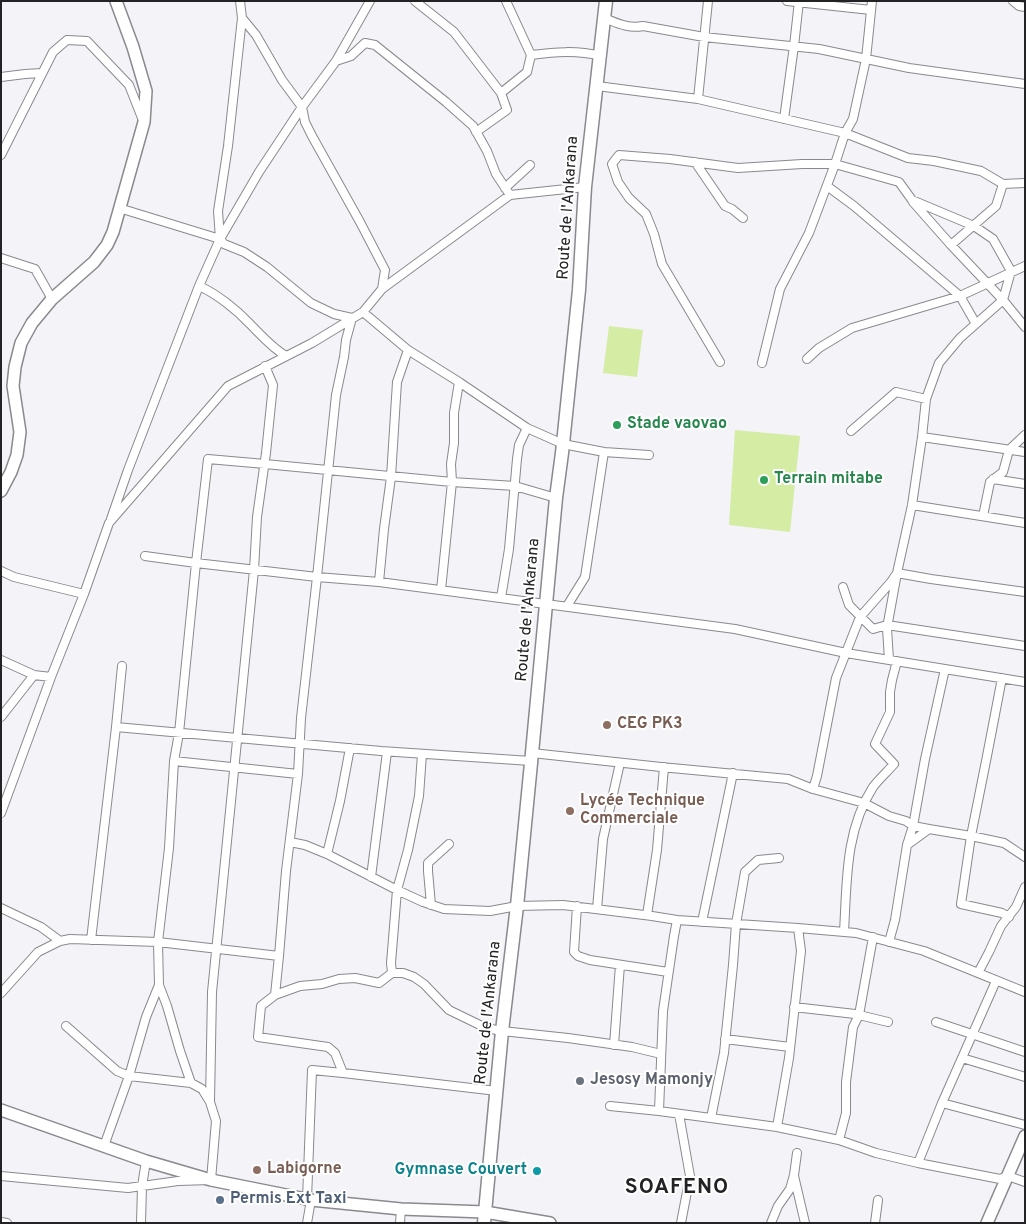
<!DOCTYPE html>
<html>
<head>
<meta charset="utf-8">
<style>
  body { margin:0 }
  #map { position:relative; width:1026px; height:1224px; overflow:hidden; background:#f3f3f8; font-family:Overpass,sans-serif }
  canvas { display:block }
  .frame { position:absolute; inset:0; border:2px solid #232325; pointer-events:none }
</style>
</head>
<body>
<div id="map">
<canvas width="1026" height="1224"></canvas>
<div class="frame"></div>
</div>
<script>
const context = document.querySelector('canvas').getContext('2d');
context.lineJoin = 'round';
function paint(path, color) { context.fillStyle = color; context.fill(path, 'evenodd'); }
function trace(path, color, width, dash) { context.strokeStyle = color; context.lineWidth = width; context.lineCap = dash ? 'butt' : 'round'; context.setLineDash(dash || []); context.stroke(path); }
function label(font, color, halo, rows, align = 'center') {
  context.font = font + ' Overpass,sans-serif'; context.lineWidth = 4; context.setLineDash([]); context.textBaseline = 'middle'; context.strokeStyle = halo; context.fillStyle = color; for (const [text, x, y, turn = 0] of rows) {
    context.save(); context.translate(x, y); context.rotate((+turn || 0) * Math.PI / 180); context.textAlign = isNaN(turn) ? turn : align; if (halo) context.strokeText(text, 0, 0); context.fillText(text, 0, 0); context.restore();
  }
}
paint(new Path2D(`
  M 609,326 L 643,330 L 637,377 L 603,373 Z
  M 735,430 L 800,436 L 790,532 L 729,525 Z`), '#d5eca5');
const street = new Path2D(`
  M 415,1 L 454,32 L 501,93
  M 506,1 L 531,55 C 555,52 577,50 600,56
  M 787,1 L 871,10
  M 1013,1 L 1019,6 L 1025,7
  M 242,18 L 256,35 L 282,80 L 302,107 L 305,122 L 312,136 L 360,222 L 385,270 L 382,289
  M 604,18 C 617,23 628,29 643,26 L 704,37 L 819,49 L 909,68 L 1025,84
  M 336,61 L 351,56 L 365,43 L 375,45 L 446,102 L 473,126 L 487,151 L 496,174 L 510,195
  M 1,77 L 25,74 L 42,73
  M 597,86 L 698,99 L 845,133 L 908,158 L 934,161 L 981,171 L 1003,184 L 1025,183
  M 698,99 L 708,1
  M 784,119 L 794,46 L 799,1
  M 476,132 L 507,110 L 501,93 L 527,72 L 531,55
  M 1,155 L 53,52 L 67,40 L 87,41 L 129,85 L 142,118
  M 695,162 L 725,206 L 732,209 L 743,218
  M 827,186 L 854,206 L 960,296 L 976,324
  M 505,188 L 530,165
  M 913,202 L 951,245 L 1003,300 L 1025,327
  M 220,239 L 218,211 L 228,146 L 242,18 L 240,1
  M 951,245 L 996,206 L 1003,184
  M 1,258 L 35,269 L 52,299
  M 199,286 C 217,294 237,310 250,324 C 262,336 272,348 286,356
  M 363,312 L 408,350 L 459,382 L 527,428 L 563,444 L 604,452 L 649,455
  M 807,359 L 819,348 L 852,328 L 960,296 L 1025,266
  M 720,362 L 662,264 L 654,234 L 646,214 L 629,198 L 618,182 L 612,164 L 619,155 L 670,159 L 738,168 L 802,164 L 835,164 L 899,182 L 912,200 L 974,226 L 993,239 L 1011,271 L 1003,300 L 960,338 L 939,363 L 926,399 L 896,392 L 851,431
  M 762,363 L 780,289 L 809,233 L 835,164 L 845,133 L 853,119 L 866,59 L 872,1
  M 922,437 L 1025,452
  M 993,479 L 1025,484
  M 912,505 L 1025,523
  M 983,516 L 990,482 L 1003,472 L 1009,450 L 1025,435
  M 111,519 L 128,470 L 199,286 L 220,239 L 259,172 L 302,107 L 336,61 L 370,1
  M 145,556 L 196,563 L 317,577 L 379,582 L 735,629 L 846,653 L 1025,682
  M 1,571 L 14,577 L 84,594
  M 379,582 L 384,529 L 391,477 L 397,382 L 408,350
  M 843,587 L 849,605 L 873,629 L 887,625 L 1025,646
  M 441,590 L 452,482 L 451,464 L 454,443 L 454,413 L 459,382
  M 501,598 L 509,549 L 517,459 L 519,445 L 527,428
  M 567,606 L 585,577 L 604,452
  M 1,660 L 34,675 L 51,677
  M 889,660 L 887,628 L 897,573 L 912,505 L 922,437 L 926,399
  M 122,666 L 116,727 L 381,751 L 531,761
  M 1002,678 L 987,756 L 971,836 L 961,904 L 1002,913 L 1009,917
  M 1,717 L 34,675
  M 532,753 L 661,767 L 788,779 L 813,789 L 817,776 L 836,678 L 860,617 L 891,582 L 897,573 L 931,579 L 1025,592
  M 174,761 L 298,774
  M 813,789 L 864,803 L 889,816 L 906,821 L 913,826 L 929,829
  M 1,813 L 51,677 L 84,594 L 109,523 L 228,386 L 312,343 L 363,312 L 382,289 L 510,195 L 585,187
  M 290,842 L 305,845 L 327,854 L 397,890 L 423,902 L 444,909 L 490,911 L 517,906 L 563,905 L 652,916 L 677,920 L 798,928 L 856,933 L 924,951 L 1025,992
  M 907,845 L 913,826 L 925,759 L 945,669
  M 327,854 L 340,801 L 350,748
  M 371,877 L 387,752
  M 431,905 L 428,871 L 428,863 L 449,844
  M 577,906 L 574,952 L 578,956 L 590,960 L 668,972
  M 1,908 L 41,927 L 60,941
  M 597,909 L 603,839 L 620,763
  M 647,915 L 657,850 L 664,767
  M 702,922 L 733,773
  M 844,932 C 847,881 845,831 873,787 C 879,779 887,772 894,764 L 875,744 L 890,712 L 890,692 L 892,680 L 897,661
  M 91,940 L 116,727
  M 889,942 L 895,920 L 907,845 L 929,829 L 971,836 L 1004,843 L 1025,857
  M 279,956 L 275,995 L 261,1006 L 258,1037 L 328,1047 L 335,1053 L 343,1073 L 497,1091
  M 392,973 L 403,973 L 414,977 L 424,984 L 449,1010 L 486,1028 L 502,1031 L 568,1038 L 632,1047 L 661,1054
  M 978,973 L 989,952 L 1001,926 L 1016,907 L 1025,887
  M 1,993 L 38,952 L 60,941 L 70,939 L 158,942 L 279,956 L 286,871 L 298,774 L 301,718 L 317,577 L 336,395 L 344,357 L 346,340 L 352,318 L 334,314 L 311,303 L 267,267 L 244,252 L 224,244 L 220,239 L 119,208
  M 275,995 L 300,986 L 322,984 L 339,979 L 355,978 L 379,983 L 392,973 L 391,963 L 397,890 L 408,850 L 419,796 L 422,754
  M 794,1007 L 855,1014 L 888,1022
  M 936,1022 L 1025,1052
  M 66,1026 L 117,1071 L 129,1076 L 191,1083
  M 725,1039 L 790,1047
  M 614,1045 L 620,965
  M 962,1058 L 1025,1077
  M 210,1102 L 202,1089 L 191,1083 L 180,1051 L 167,1006 L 159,985 L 158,942 L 169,848 L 174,761 L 179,733 L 196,563 L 208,459 L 265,464 L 452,482 L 515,486 L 556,498
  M 942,1103 L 1025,1125
  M 610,1106 L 659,1111 L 777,1127 L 839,1140 L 876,1153 L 918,1163 L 1000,1179 L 1008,1176 L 1025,1182
  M 659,1111 L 663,1011 L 674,936 L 677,920
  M 679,1114 L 690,1176 L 681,1223
  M 711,1118 L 724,1053 L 733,965 L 736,924 L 745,872 L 758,860 L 779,858
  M 777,1127 L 789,1058 L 801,951 L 798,928
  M 839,1140 L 846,1113 L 846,1082 L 853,1027 L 859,1015 L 873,937
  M 104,1146 L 129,1076 L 146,1017 L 159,985
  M 918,1163 L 942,1103 L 996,981
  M 1,1176 L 128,1188 L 142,1186 L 146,1161
  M 794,1176 L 805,1223
  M 307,1199 L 312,1070 L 343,1073
  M 1,1222 L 7,1223
  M 141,1223 L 142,1186 L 178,1181 L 211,1180 L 216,1121 L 210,1102 L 212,992 L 254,570 L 257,517 L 266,453 L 273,385 L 265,366
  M 307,1223 L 311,1200
  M 400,1223 L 401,1209
  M 771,1223 L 778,1206 L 790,1189 L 794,1175 L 797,1153
  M 875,1223 L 878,1200`);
const secondary = new Path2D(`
  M 1,491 L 11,472 L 17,455 L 20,432 L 13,386 L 15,367 L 21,343 L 32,323 L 52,299 L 94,262 L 107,245 L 113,232 L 144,122 L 146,91 L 133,47 L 116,1
  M 1,1110 L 146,1161 L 211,1180 L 311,1200 L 401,1209 L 485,1212 L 550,1223
  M 987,1223 L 1025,1136`);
const primary = new Path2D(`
  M 484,1223 L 502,1031 L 517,906 L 532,753 L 556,498 L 562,453 L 579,290 L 585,187 L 606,1`);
trace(street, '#89898e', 10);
trace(secondary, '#89898e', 14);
trace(primary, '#89898e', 15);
trace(street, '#fff', 8);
trace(secondary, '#fff', 11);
trace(primary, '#fff', 12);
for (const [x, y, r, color] of [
  [617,425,5,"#2e9e5b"],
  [764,480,5,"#2e9e5b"],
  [607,725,5,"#8d6e63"],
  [570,811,5,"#8d6e63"],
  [580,1081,5,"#6b7280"],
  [257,1170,5,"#8d6e63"],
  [537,1171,5,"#0f9aa8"],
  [220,1200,5,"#5c6f8a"]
]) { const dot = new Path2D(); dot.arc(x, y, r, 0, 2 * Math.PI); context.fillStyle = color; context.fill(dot); trace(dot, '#fff', 2); }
label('16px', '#232325', '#fff', [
  ["Route de l'Ankarana",569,208,-86],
  ["Route de l'Ankarana",529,610,-85],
  ["Route de l'Ankarana",489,1013,-84]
]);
label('bold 16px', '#27864d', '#fff', [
  ["Stade vaovao",627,425],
  ["Terrain mitabe",774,480]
], 'left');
label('bold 16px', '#785e54', '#fff', [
  ["CEG PK3",617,725],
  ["Lycée Technique",580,802],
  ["Commerciale",580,820],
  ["Labigorne",267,1170]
], 'left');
label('bold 16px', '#5b616d', '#fff', [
  ["Jesosy Mamonjy",590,1081]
], 'left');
label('bold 16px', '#0d838f', '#fff', [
  ["Gymnase Couvert",527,1171]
], 'right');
label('bold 16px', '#4e5e75', '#fff', [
  ["Permis Ext Taxi",230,1200]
], 'left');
context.letterSpacing = '1px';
label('bold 21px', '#232325', '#fff', [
  ["SOAFENO",677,1189]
]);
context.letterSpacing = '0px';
</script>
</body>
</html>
